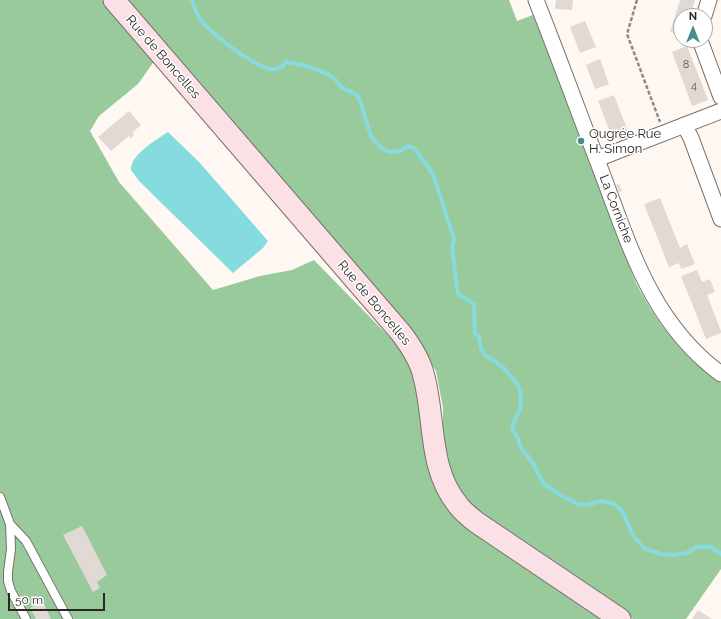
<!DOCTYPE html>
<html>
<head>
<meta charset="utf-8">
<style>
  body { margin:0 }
  #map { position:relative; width:721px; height:619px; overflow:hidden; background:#fef7f2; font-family:Raleway,sans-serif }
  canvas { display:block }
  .north { position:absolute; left:673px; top:8px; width:40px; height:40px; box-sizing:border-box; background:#fff; border:1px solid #aaa9a7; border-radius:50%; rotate:0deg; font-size:11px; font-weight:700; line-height:16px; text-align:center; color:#2a2724 }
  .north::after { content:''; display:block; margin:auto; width:14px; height:18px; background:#458d8a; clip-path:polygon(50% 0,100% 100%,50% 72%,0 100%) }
  .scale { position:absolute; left:8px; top:593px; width:97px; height:18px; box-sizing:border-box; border:2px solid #2a2724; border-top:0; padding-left:5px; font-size:12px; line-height:14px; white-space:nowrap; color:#2a2724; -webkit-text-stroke:3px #fff; paint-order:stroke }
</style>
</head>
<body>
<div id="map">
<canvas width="721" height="619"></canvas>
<div class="north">N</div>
<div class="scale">50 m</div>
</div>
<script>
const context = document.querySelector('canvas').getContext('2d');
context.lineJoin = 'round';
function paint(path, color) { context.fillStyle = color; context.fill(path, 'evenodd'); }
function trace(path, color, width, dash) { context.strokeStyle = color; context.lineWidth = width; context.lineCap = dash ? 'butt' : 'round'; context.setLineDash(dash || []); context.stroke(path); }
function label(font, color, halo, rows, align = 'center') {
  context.font = font + ' Raleway,sans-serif'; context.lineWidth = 3; context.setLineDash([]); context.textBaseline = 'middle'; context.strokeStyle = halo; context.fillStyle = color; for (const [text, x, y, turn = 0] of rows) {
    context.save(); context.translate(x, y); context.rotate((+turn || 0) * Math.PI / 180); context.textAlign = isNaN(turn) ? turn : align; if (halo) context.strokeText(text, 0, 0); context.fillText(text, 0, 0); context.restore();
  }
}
paint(new Path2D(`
  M 0,0 L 105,0 L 155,60 L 138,84 L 99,116 L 90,131 L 119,182 L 213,290 L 260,276 L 292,270 L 314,260 L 402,350 L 410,366 L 416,386 L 422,429 L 436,486 L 602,619 L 0,619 Z
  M 122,0 L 509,0 L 517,21 L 533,15 L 636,283 C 656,322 683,358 721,383 L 721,569 L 686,619 L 633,619 L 483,518 L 459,495 L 443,452 L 443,408 L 436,371 L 418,341 Z`), '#99ca9b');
paint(new Path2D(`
  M 168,132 L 200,163 L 268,241 L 263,248 L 233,273 L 139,181 L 131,170 C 130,155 156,140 168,132 Z`), '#86dbde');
trace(new Path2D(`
  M 192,0 C 194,7 196,14 201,20 C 211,33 258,71 274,69 C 277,69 280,67 283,66 L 286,62 L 303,65 L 328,74 L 335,79 L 341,87 L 352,92 L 359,97 L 371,137 L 380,147 L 389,152 L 400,151 L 408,146 L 414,148 L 433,174 L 454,239 L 452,248 L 458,294 L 474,304 L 475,334 L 479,336 L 481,349 L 485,355 L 503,367 L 518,385 L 521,395 L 520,409 L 512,427 L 514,432 L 518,438 L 521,448 L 527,455 L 534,465 L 543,483 L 560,495 L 578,504 L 586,505 L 601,501 L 615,504 L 623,512 L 633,536 L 645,549 L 661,554 L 674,555 L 687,553 L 697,547 L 711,547 L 721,554`), '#86dbde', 4);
paint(new Path2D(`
  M 556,0 L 573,0 L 572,10 L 555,9 Z
  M 680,0 L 695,0 L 690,16 L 681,16 L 681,36 L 670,32 Z
  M 585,21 L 596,47 L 580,53 L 570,27 Z
  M 687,46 L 708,100 L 692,106 L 672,52 Z
  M 600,59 L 609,84 L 595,89 L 586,65 Z
  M 614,95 L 629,134 L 613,140 L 598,101 Z
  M 129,111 L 141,125 L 132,133 L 134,135 L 131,138 L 129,136 L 111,151 L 98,137 Z
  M 619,184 L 622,191 L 619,192 L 616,185 Z
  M 660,198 L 680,248 L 687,244 L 695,264 L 681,269 L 679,263 L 669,267 L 644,204 Z
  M 697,270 L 702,282 L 710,279 L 715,292 L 707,295 L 721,331 L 721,333 L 706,339 L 681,276 Z
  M 82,526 L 107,575 L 97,582 L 100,588 L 93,592 L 63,535 Z
  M 43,602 L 51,619 L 36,619 L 30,608 Z
  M 698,610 L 712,619 L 692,619 Z`), '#e1d9d3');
const lane = new Path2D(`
  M 0,497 L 10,524 L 26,541 L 68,619
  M 10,524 L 11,549 L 8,572 L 8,581 L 11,591 L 26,619`);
const street = new Path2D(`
  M 536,0 C 559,58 580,116 602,173 C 631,250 652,323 721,374
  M 704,16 L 709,0
  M 700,40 L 721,97
  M 684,125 L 691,138 L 721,219
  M 597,159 L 721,111`);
const secondary = new Path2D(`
  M 114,0 L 401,333 C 410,345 419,358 423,373 C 436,418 427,467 458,505 C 463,512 470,517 476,522 L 620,619`);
trace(lane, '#78716b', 10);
trace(street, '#78716b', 17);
trace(secondary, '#78716b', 23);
trace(new Path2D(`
  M 637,0 L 627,34 L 660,122`), '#908b87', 2.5, [4, 2]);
trace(lane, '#fff', 8);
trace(street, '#fff', 15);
trace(secondary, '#fbe1e6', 21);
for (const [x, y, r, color] of [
  [581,141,4,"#458d8a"]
]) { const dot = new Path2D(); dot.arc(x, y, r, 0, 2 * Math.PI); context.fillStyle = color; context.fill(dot); trace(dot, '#fff', 1.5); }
label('11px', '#585450', null, [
  ["8",686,65],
  ["4",694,86]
]);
label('13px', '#2a2724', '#fff', [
  ["Rue de Boncelles",163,57,49],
  ["La Corniche",616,209,69],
  ["Rue de Boncelles",374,303,50]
]);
label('13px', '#2a2724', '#fff', [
  ["Ougrée Rue",589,134],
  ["H. Simon",589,149]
], 'left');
</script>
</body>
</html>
